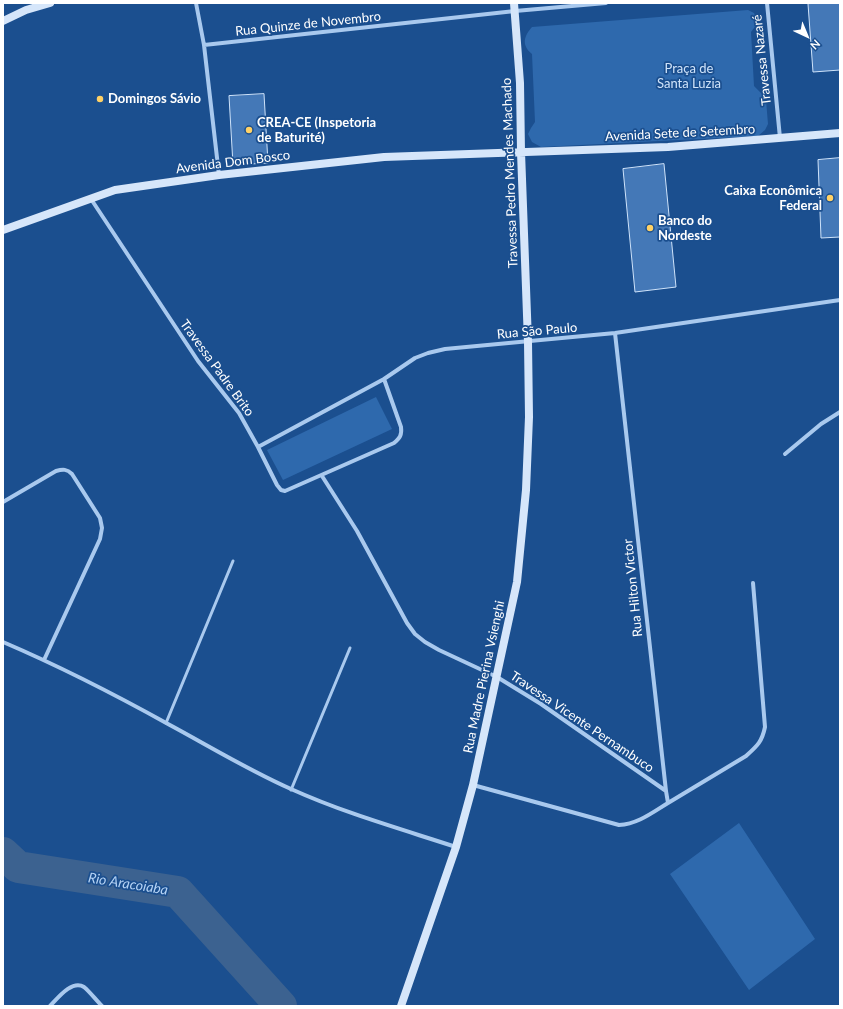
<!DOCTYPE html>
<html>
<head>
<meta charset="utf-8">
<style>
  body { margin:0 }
  #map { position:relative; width:843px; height:1009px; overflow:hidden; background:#1b4f8f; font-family:Lato,sans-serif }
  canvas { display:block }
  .frame { position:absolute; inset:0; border:4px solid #fff; pointer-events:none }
  .north { position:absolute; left:787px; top:16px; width:40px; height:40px; -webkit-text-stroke:3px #1b4f8f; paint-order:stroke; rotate:136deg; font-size:11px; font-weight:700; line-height:16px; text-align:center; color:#fff }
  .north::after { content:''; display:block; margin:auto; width:14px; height:18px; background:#fff; clip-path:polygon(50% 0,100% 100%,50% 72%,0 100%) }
</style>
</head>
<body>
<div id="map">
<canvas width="843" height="1009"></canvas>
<div class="frame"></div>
<div class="north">N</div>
</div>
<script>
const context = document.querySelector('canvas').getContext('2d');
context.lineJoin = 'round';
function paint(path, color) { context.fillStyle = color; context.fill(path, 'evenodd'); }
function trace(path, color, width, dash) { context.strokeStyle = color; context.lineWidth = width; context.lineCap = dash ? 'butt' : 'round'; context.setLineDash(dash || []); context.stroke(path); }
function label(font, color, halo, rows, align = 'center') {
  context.font = font + ' Lato,sans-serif'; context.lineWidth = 3.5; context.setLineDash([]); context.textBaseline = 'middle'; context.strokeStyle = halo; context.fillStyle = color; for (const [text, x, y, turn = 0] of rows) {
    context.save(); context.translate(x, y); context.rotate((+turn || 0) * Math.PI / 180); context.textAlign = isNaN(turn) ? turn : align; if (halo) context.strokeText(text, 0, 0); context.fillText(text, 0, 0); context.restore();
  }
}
paint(new Path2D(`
  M 748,10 L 754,13 L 757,19 L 757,24 L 751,32 L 754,86 L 763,95 L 766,100 L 768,124 L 765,130 L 758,136 L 541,147 L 532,142 L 528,134 L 531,128 L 535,122 L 532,54 C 521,45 524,36 532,27 Z
  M 376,397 L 392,429 L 283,480 L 267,450 Z
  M 739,823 L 815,939 L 749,990 L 670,874 Z`), '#2e69ad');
trace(new Path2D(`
  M 3,853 L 18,867 L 178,892 L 281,1006`), '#3c6290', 32);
const building = new Path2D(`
  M 829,3 L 840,3 L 840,70 L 813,72 L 808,4 Z
  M 264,94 L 268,163 L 233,165 L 229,96 Z
  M 840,158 L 840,237 L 821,238 L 818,160 Z
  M 664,164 L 676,287 L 635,292 L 623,169 Z`);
paint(building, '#4478b7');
trace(building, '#cfe3fa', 1);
trace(new Path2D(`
  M 166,723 L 233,561
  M 291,790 L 350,648`), '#a9c9ee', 3);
trace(new Path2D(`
  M 196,3 L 204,45 L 219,175
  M 767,3 L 780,138
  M 204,45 L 515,11 L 606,3
  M 91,199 L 198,361 L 239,413 L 258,447 L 277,485 L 281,490 L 285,491 L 394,443 C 400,438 402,435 401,427 L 384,379
  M 258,447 L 384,379 L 415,358 L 428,353 L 445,349 L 615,333 L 840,300
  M 785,454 L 821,424 L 840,412
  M 322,476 L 357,531 L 407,623 L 415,634 L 425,642 L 439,650 L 497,677 L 541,704 L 666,791
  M 3,502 L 56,471 C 63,469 67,469 72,474 L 100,518 L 102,528 L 100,539 L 44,660
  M 3,642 C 59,666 114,694 168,724 C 209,746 248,770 291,789 C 344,813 401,829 456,847
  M 473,785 L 619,825 C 638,824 653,812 668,803 L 666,791 L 615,333
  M 668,803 L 746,756 C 757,746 762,742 765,727 L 753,583
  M 50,1006 C 57,999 72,979 84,987 C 90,992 96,1000 102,1006`), '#a9c9ee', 4);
trace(new Path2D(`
  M 3,21 L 26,10 L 50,3
  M 3,230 L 115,190 L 219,175 L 384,157 L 668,147 L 840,133
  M 401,1006 L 456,847 L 473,785 L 517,582 L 526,490 L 529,417 L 528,342 L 521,152 L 520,83 L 514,3`), '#d6e6fa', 8);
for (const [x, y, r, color] of [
  [100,99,4,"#ffd166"],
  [249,130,4,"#ffd166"],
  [830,198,4,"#ffd166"],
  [650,228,4,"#ffd166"]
]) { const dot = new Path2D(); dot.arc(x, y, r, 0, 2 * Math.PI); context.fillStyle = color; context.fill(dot); trace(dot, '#1b4f8f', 1.5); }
label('13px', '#fff', '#1b4f8f', [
  ["Rua Quinze de Novembro",308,24,-6],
  ["Travessa Nazaré",762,60,-96],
  ["Avenida Sete de Setembro",680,133,-3],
  ["Avenida Dom Bosco",233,162,-7],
  ["Travessa Pedro Mendes Machado",510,173,-92],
  ["Rua São Paulo",537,331,-5],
  ["Travessa Padre Brito",217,368,54],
  ["Rua Hilton Victor",633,588,-96],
  ["Rua Madre Pierina Vsienghi",484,677,-78],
  ["Travessa Vicente Pernambuco",582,722,34]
]);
label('13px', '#cfe3fa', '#1b4f8f', [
  ["Praça de",689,69],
  ["Santa Luzia",689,84]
]);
label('bold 13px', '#fff', '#1b4f8f', [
  ["Domingos Sávio",108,99],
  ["CREA-CE (Inspetoria",257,123],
  ["de Baturité)",257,138],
  ["Caixa Econômica",822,191,"right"],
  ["Federal",822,206,"right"],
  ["Banco do",658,221],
  ["Nordeste",658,236]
], 'left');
label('italic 14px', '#b5d3f5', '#1b4f8f', [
  ["Rio Aracoiaba",128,884,9]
]);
</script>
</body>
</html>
